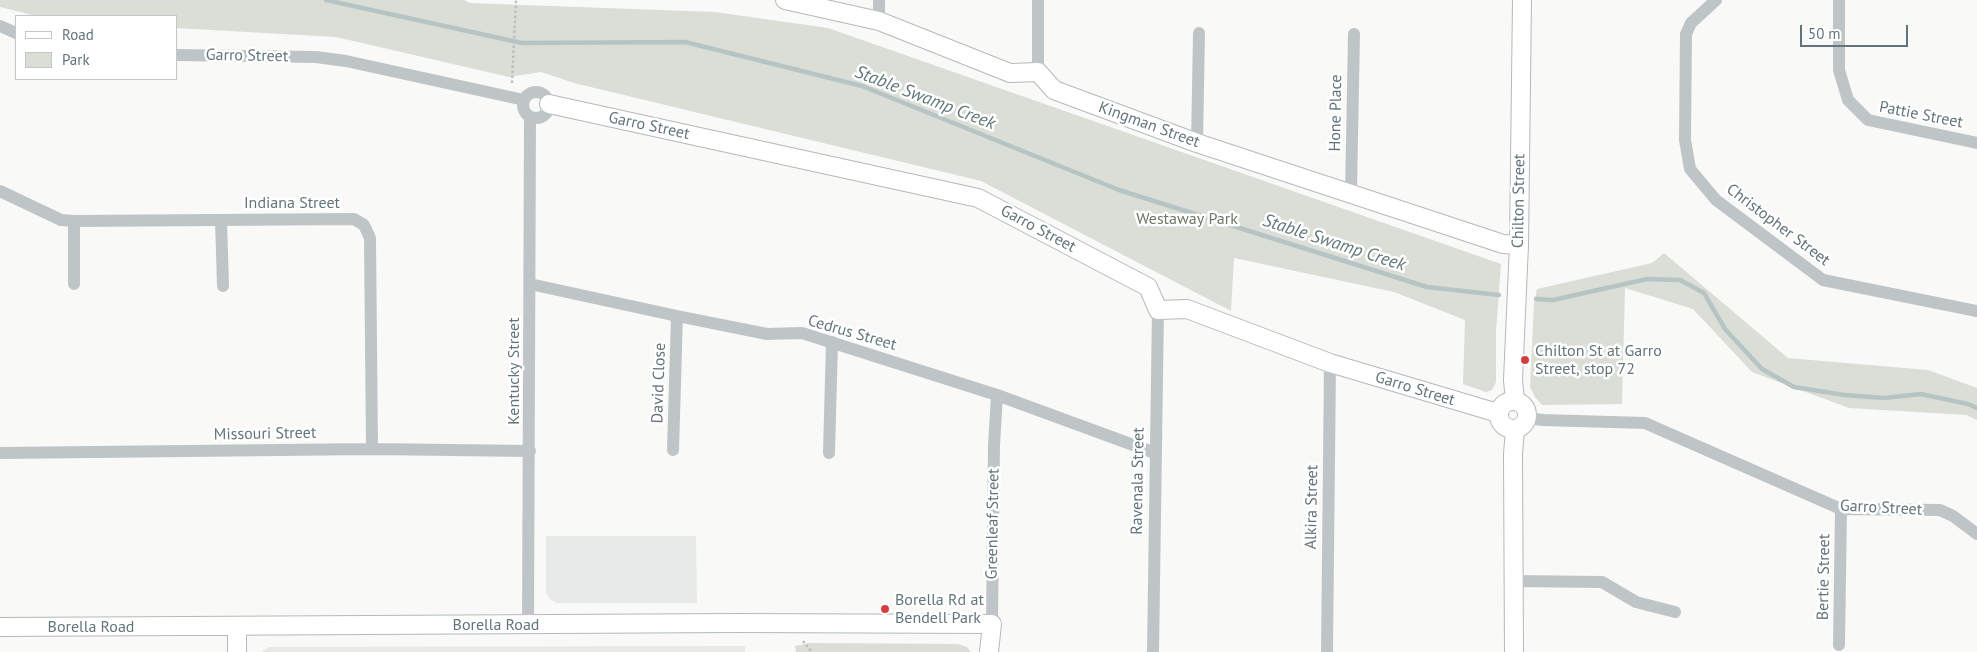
<!DOCTYPE html>
<html>
<head>
<meta charset="utf-8">
<style>
  body { margin:0 }
  #map { position:relative; width:1977px; height:652px; overflow:hidden; background:#f9f9f8; font-family:"PT Sans",sans-serif }
  canvas { display:block }
  .legend { position:absolute; left:15px; top:15px; width:162px; height:65px; box-sizing:border-box; background:#fff; border:1px solid #c1c8ca; margin:0; padding:6px 9px; list-style:none; font-size:15px; color:#63757a }
  .legend li { display:flex; align-items:center; gap:10px; height:25px }
  .legend b { width:25px; border:1px solid #c1c8ca }
  .scale { position:absolute; left:1800px; top:25px; width:108px; height:22px; box-sizing:border-box; border:2px solid #63757a; border-top:0; padding-left:6px; font-size:15px; line-height:18px; white-space:nowrap; color:#63757a; -webkit-text-stroke:4px #fff; paint-order:stroke }
</style>
</head>
<body>
<div id="map">
<canvas width="1977" height="652"></canvas>
<ul class="legend">
<li><b style="height:6px;background:#fff"></b>Road</li>
<li><b style="height:14px;background:#dbded7"></b>Park</li>
</ul>
<div class="scale">50 m</div>
</div>
<script>
const context = document.querySelector('canvas').getContext('2d');
context.lineJoin = 'round';
function paint(path, color) { context.fillStyle = color; context.fill(path, 'evenodd'); }
function trace(path, color, width, dash) { context.strokeStyle = color; context.lineWidth = width; context.lineCap = dash ? 'butt' : 'round'; context.setLineDash(dash || []); context.stroke(path); }
function label(font, color, halo, rows, align = 'center') {
  context.font = font + ' "PT Sans",sans-serif'; context.lineWidth = 5; context.setLineDash([]); context.textBaseline = 'middle'; context.strokeStyle = halo; context.fillStyle = color; for (const [text, x, y, turn = 0] of rows) {
    context.save(); context.translate(x, y); context.rotate((+turn || 0) * Math.PI / 180); context.textAlign = isNaN(turn) ? turn : align; if (halo) context.strokeText(text, 0, 0); context.fillText(text, 0, 0); context.restore();
  }
}
paint(new Path2D(`
  M 546,536 L 696,536 L 697,603 L 557,603 L 551,600 L 546,593 Z
  M 745,646 L 745,652 L 261,652 L 269,647 Z`), '#e7e9e8');
paint(new Path2D(`
  M 0,0 L 464,0 L 470,3 L 715,12 L 828,28 L 1501,264 L 1496,332 L 1496,382 L 1492,390 L 1486,392 L 1463,384 L 1465,320 L 1394,292 L 1234,258 L 1231,311 L 981,181 L 574,83 L 541,72 L 509,77 L 336,37 L 176,28 L 176,16 L 36,16 L 0,7 Z
  M 1664,253 L 1788,358 L 1928,370 L 1977,388 L 1977,420 L 1966,415 L 1849,408 L 1752,372 L 1693,309 L 1625,288 L 1622,404 L 1542,405 L 1535,397 L 1530,387 L 1534,303 L 1537,289 L 1652,263 Z
  M 810,643 L 958,644 L 967,647 L 971,652 L 796,652 L 795,646 Z`), '#dbded7');
trace(new Path2D(`
  M 326,0 L 522,43 L 685,42 L 862,86 L 1119,190 L 1427,287 L 1499,295
  M 1536,299 L 1553,300 L 1647,279 L 1680,280 L 1704,293 L 1725,329 L 1762,369 L 1794,387 L 1844,395 L 1884,398 L 1921,394 L 1968,404 L 1977,408`), '#b6c4c5', 4.5);
const secondary = new Path2D(`
  M 785,0 L 879,21 L 1010,73 L 1038,72 L 1054,90 L 1197,143 L 1503,244 L 1519,245
  M 549,104 L 978,198 L 1148,287 L 1158,310 L 1187,309 L 1330,363 L 1491,411 L 1499,412
  M 1515,401 L 1513,380 L 1519,245 L 1522,0
  M1499 415a14 14 0 1 1 28 0a14 14 0 1 1-28 0Z
  M 0,627 L 737,623 L 992,624 L 989,652
  M 237,652 L 237,626
  M 1514,652 L 1513,454 L 1515,429`);
trace(secondary, '#b2babc', 20);
trace(new Path2D(`
  M 512,83 L 516,0
  M 803,641 L 812,652`), '#babec0', 2.5, [2.5, 2.5]);
trace(new Path2D(`
  M 1716,0 L 1691,23 L 1686,34 L 1685,140 L 1690,169 L 1716,200 L 1823,280 L 1977,311
  M 1839,0 L 1839,70 L 1848,100 L 1868,120 L 1977,143
  M 879,21 L 879,0
  M 0,26 L 16,33
  M 176,55 L 316,57 L 346,61 L 524,100
  M 1038,72 L 1038,0
  M523 105a13 13 0 1 1 26 0a13 13 0 1 1-26 0Z
  M 1197,143 L 1199,33
  M 0,191 L 61,220 L 74,221 L 354,219 L 364,225 L 370,238 L 372,449
  M 1351,193 L 1354,34
  M 221,220 L 223,286
  M 74,284 L 74,221
  M 530,284 L 677,316 L 767,334 L 802,333 L 997,395 L 1155,453
  M 1527,418 L 1543,420 L 1645,423 L 1841,509 L 1940,510 L 1953,516 L 1977,534
  M 673,450 L 677,316
  M 0,453 L 372,449 L 530,451
  M 829,453 L 832,342
  M 1513,581 L 1602,582 L 1636,602 L 1675,612
  M 992,624 L 994,446 L 997,395
  M 528,625 L 530,117
  M 1839,645 L 1841,509
  M 1153,652 L 1158,310
  M 1327,652 L 1330,363`), '#bfc5c7', 12);
trace(secondary, '#fff', 18);
for (const [x, y, r, color] of [
  [1525,360,5,"#d33f3e"],
  [885,609,5,"#d33f3e"]
]) { const dot = new Path2D(); dot.arc(x, y, r, 0, 2 * Math.PI); context.fillStyle = color; context.fill(dot); trace(dot, '#fff', 2); }
label('16px', '#63757a', '#fff', [
  ["Garro Street",247,56,1],
  ["Hone Place",1336,113,-89],
  ["Pattie Street",1921,115,11],
  ["Kingman Street",1149,125,20],
  ["Garro Street",649,126,12],
  ["Chilton Street",1519,201,-89],
  ["Indiana Street",292,203],
  ["Christopher Street",1778,225,37],
  ["Garro Street",1038,229,28],
  ["Cedrus Street",852,333,16],
  ["Kentucky Street",514,371,-90],
  ["David Close",659,383,-88],
  ["Garro Street",1415,389,17],
  ["Missouri Street",265,434,-1],
  ["Ravenala Street",1138,481,-89],
  ["Alkira Street",1312,507,-89],
  ["Garro Street",1881,508,3],
  ["Greenleaf Street",993,524,-89],
  ["Bertie Street",1824,577,-89],
  ["Borella Road",496,625],
  ["Borella Road",91,627]
]);
label('16px', '#6d7866', '#fff', [
  ["Westaway Park",1187,219]
]);
label('16px', '#63757a', '#fff', [
  ["Chilton St at Garro",1535,351],
  ["Street, stop 72",1535,369],
  ["Borella Rd at",895,600],
  ["Bendell Park",895,618]
], 'left');
label('italic 18px', '#627879', '#fff', [
  ["Stable Swamp Creek",925,98,21],
  ["Stable Swamp Creek",1334,243,18]
]);
</script>
</body>
</html>
